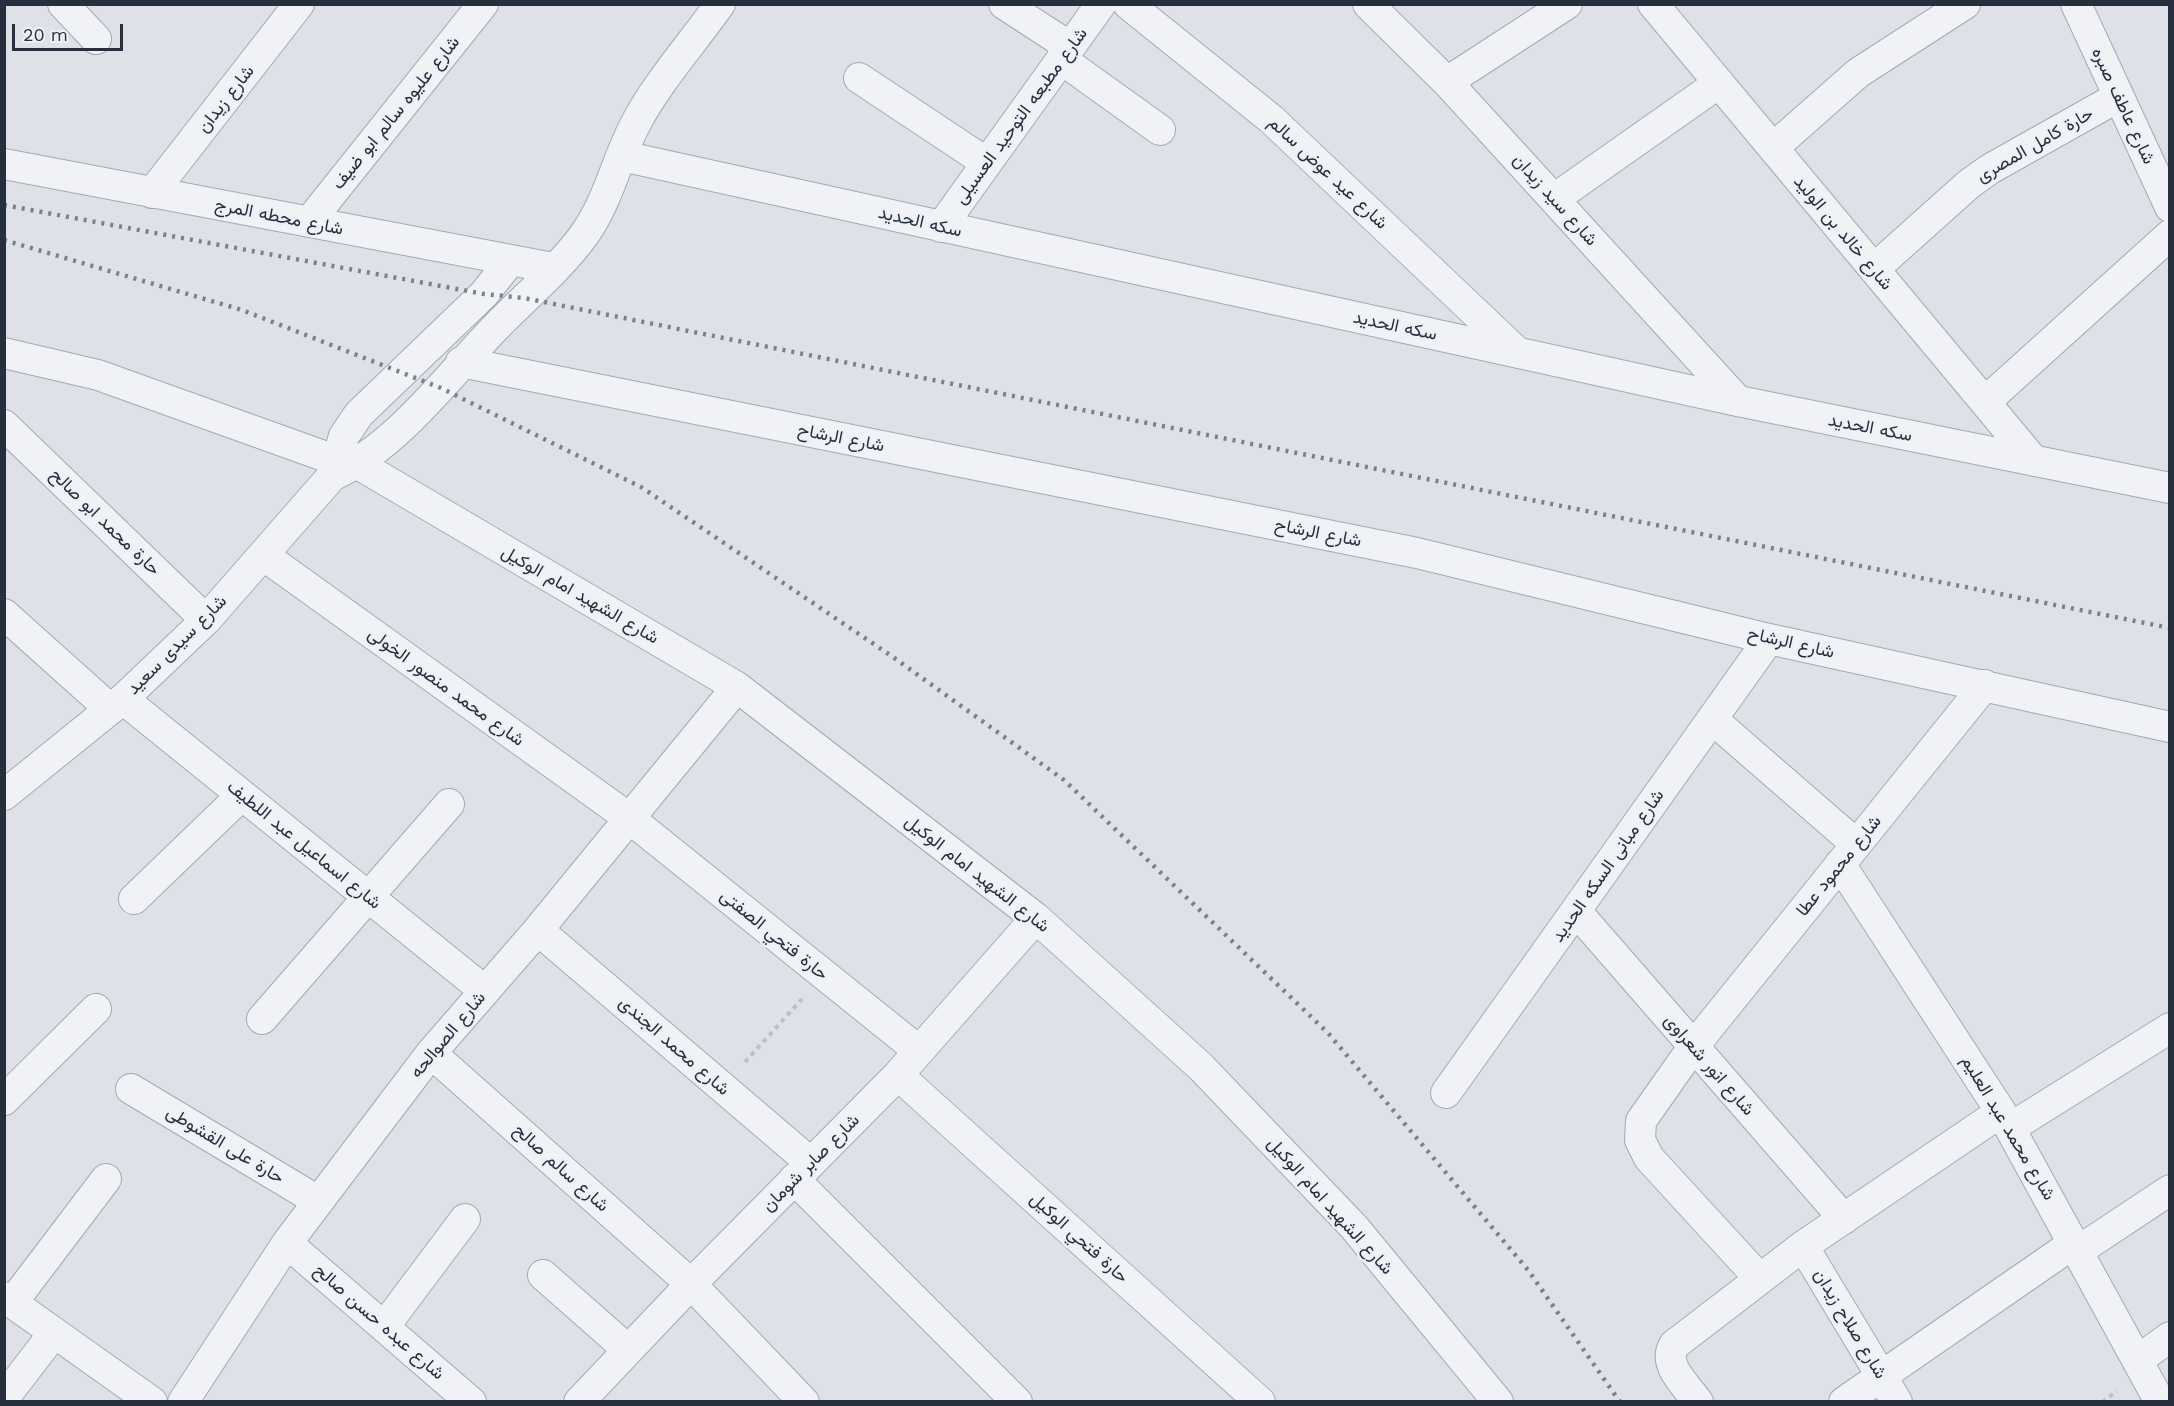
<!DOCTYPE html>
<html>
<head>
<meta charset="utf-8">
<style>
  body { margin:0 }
  #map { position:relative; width:2174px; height:1406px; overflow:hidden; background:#dee2e8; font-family:"Work Sans",sans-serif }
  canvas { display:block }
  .frame { position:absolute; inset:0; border:6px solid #272f3f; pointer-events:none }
  .scale { position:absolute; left:12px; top:24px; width:111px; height:27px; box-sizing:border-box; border:3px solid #272f3f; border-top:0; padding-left:8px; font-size:18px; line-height:21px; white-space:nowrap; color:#272f3f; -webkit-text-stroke:4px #edf1f5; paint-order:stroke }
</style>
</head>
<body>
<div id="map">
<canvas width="2174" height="1406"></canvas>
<div class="frame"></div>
<div class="scale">20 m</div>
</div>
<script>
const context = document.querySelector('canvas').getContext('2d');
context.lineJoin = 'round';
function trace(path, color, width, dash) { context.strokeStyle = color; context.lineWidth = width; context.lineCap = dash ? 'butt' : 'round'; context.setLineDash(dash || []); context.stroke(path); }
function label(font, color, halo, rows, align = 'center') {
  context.font = font + ' "Work Sans",Vazirmatn,sans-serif'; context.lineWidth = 5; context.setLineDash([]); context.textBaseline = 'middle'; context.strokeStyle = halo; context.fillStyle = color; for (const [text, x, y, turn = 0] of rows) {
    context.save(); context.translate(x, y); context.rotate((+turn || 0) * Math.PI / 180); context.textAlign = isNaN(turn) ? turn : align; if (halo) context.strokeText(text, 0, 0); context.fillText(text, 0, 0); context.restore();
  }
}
const minor = new Path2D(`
  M 63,4 L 96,39
  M 1004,4 L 1070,47
  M 1128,4 L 1271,119 L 1517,352
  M 1368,4 L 1447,82 L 1738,401
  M 1653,4 L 2034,461
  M 2076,4 L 2170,207
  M 1061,59 L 1160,130
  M 859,78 L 987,163
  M 1447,82 L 1567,4
  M 1773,148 L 1858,73 L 1965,4
  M 622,156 L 1738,401 L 2170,488
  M 4,164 L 553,268
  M 152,193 L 299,4
  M 1554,199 L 1719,83
  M 309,222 L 483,4
  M 941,227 L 1101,4
  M 1874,269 L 1969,184 L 1990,169 L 2118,97
  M 4,353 L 98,375 L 335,460
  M 461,362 L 1417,553 L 1769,639 L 2170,727
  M 1985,402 L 2170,235
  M 4,425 L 206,620
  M 358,464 L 737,687 L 1036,918 L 1201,1067 L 1354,1227 L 1498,1402
  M 332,476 L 344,436 L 359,414 L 484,294 L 511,260
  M 263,555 L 629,818 L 919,1051
  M 4,614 L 110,709
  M 123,699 L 485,991
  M 1712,719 L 1856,844
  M 4,795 L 123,699 L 206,620 L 332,476 C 399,445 445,379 496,327 C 525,297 560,268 584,235 C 609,200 616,160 636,123 C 656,84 694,41 720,4
  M 1840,864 L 2001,1112 L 2160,1402
  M 134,899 L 242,795
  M 1576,911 L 1844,1219
  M 538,930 L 811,1163
  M 262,1019 L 449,804
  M 431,1053 L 691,1284 L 804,1402
  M 898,1075 L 1260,1402
  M 131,1089 L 318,1201
  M 1446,1093 L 1769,639
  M 4,1100 L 96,1009
  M 2010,1128 L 2170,1028
  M 794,1179 L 1017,1402
  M 287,1243 L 471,1402
  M 1803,1246 L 1897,1402
  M 2078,1251 L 2170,1190
  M 543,1275 L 628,1350
  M 1760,1279 L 1649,1158 L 1640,1140 L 1641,1121 L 1693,1047 L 1985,685
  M 4,1297 L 152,1402
  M 12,1303 L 106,1179
  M 384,1327 L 465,1219
  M 2138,1360 L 2170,1337
  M 4,1398 L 54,1333
  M 183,1402 L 287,1243 L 431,1053 L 538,930 L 737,687
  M 579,1402 L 691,1284 L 898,1075 L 1036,918
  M 1698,1402 C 1686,1385 1662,1365 1674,1345 L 1803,1246 L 2001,1112
  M 1844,1402 L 2074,1243`);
trace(minor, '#a3a9b2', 32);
trace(new Path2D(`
  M 745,1062 L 802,999
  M 2102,1402 L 2117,1391`), '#bcbfc6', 4, [4.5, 4.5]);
trace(minor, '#f1f2f6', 30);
trace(new Path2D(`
  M 4,205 L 484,294 L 524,298 L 2170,628
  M 4,240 L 242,310 L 441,388 L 641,487 L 893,657 L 1064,780 L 1328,1033 L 1528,1270 L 1620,1402`), '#778191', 4.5, [3, 6]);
label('18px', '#272f3f', '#edf1f5', [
  ["شارع زيدان",226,99,-52],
  ["شارع عاطف صبره",2123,106,65],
  ["شارع عليوه سالم ابو ضيف",396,113,-51],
  ["شارع مطبعه التوحيد العسيلى",1021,116,-54],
  ["حارة كامل المصرى",2035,145,-30],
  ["شارع عيد عوض سالم",1328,173,43],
  ["شارع سيد زيدان",1555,200,48],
  ["شارع محطه المرج",279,217,11],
  ["سكه الحديد",920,222,13],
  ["شارع خالد بن الوليد",1843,233,50],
  ["سكه الحديد",1395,326,12],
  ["سكه الحديد",1870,428,11],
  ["شارع الرشاح",841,438,11],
  ["حارة محمد ابو صالح",105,522,44],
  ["شارع الرشاح",1318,533,11],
  ["شارع الشهيد امام الوكيل",580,595,30],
  ["شارع الرشاح",1791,643,13],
  ["شارع سيدى سعيد",177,645,-45],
  ["شارع محمد منصور الخولى",446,687,36],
  ["شارع اسماعيل عبد اللطيف",304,845,39],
  ["شارع مبانى السكه الحديد",1608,866,-55],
  ["شارع محمود عطا",1839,866,-51],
  ["شارع الشهيد امام الوكيل",977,874,38],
  ["حارة فتحي الصفتى",774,935,39],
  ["شارع الصوالحه",448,1035,-50],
  ["شارع محمد الجندى",674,1046,41],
  ["شارع انور شعراوى",1709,1065,49],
  ["شارع محمد عبد العليم",2008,1128,59],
  ["حارة على القشوطى",225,1145,31],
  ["شارع صابر شومان",811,1163,-45],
  ["شارع سالم صالح",561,1168,42],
  ["شارع الشهيد امام الوكيل",1330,1206,48],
  ["حارة فتحي الوكيل",1079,1238,42],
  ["شارع عبده حسن صالح",379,1322,41],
  ["شارع صلاح زيدان",1850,1324,59]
]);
</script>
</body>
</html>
